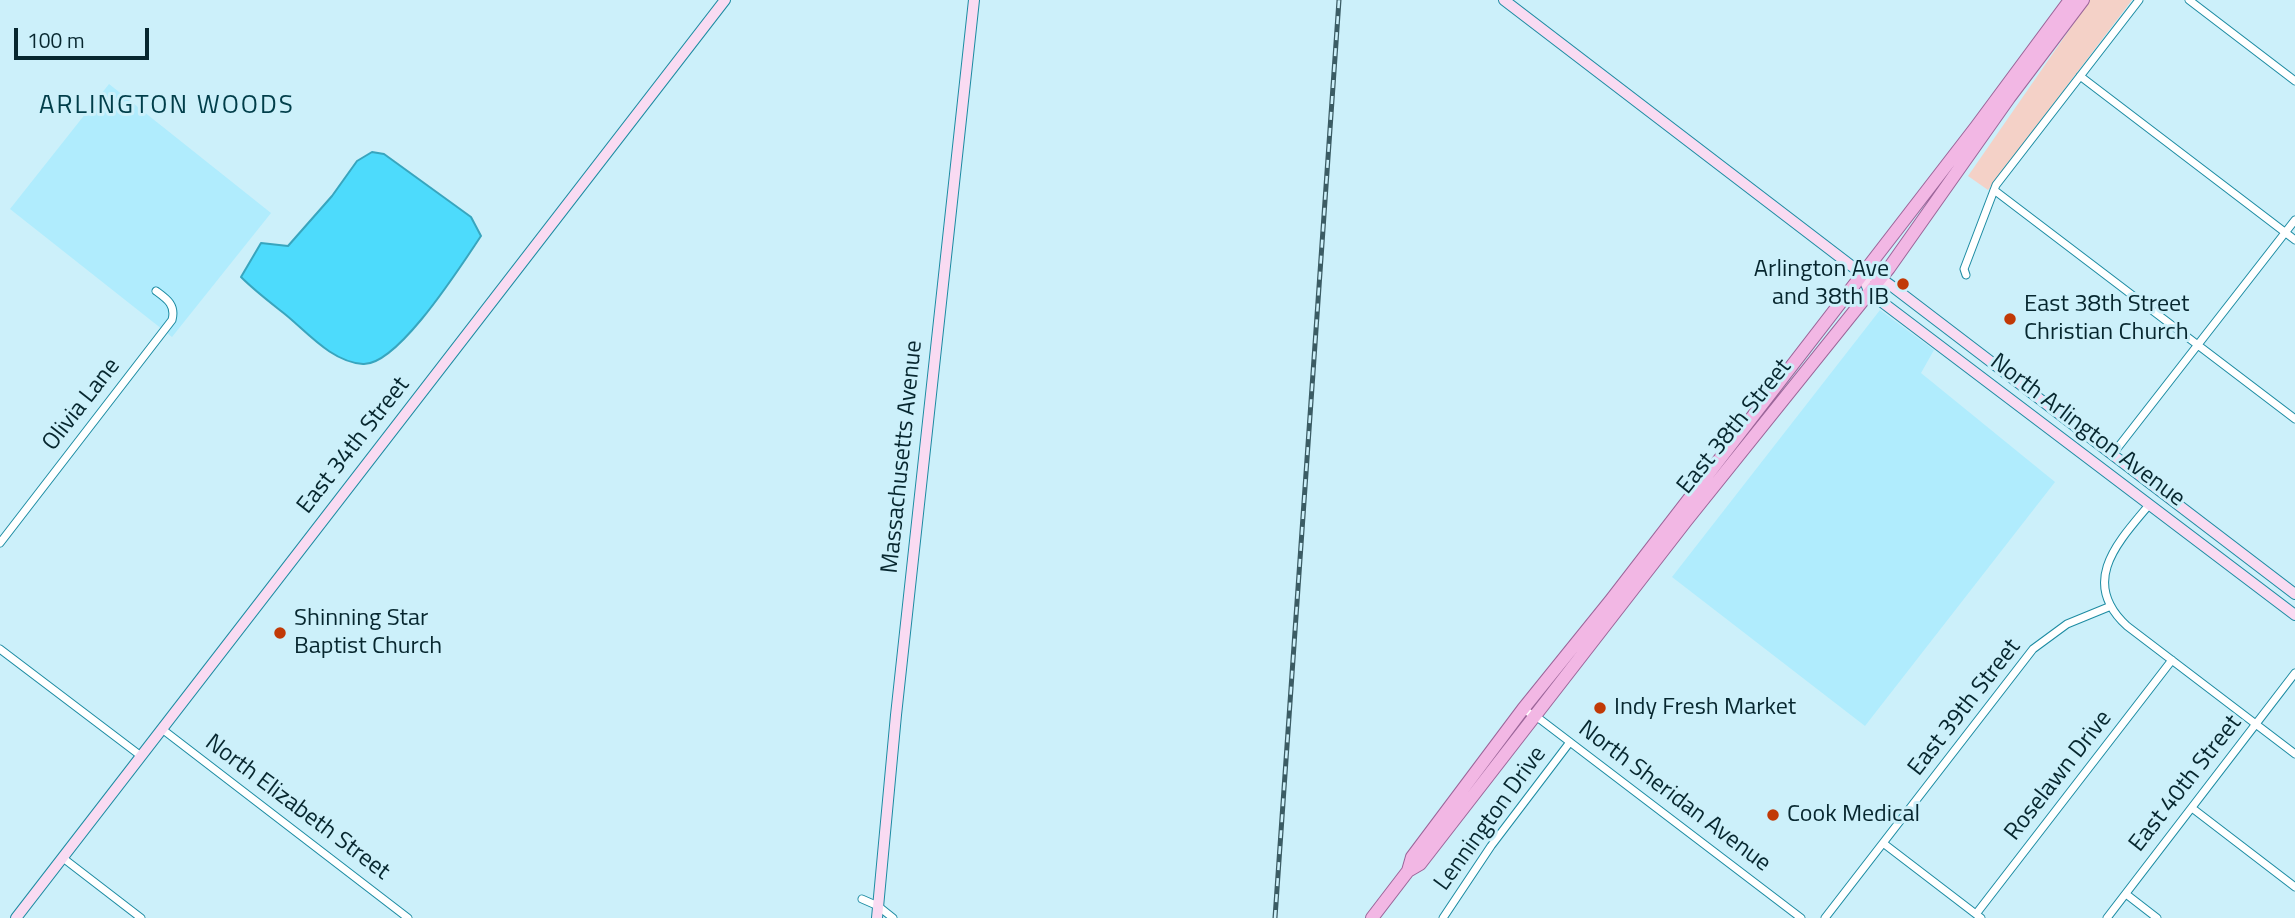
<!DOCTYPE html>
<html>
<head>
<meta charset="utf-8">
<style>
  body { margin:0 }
  #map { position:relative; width:2295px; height:918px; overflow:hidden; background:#ccf0fa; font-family:"Titillium Web",sans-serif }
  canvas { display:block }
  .scale { position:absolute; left:14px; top:28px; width:135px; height:32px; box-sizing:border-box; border:4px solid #07272f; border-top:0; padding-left:9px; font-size:21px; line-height:24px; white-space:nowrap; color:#07272f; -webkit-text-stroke:5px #ccf0fa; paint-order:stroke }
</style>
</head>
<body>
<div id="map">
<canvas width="2295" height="918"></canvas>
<div class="scale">100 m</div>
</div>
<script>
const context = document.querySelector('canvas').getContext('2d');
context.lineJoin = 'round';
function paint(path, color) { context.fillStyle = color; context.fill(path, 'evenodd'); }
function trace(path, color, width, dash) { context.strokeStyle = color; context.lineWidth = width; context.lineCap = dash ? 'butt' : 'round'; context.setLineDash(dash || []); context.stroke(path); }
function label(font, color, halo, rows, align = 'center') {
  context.font = font + ' "Titillium Web",sans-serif'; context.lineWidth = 6; context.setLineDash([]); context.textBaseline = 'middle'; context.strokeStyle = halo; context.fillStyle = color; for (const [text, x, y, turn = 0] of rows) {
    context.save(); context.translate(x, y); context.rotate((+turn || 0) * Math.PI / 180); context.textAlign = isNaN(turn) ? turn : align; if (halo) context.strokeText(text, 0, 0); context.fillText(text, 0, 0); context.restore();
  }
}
paint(new Path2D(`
  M 109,84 L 271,213 L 172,337 L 10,209 Z
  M 1880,310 L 1934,350 L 1921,373 L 2055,482 L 1865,726 L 1672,577 Z`), '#b0ecfd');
paint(new Path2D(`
  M 2090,0 L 2132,0 L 1988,190 L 1968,176 Z`), '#f4d1c7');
const water = new Path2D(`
  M 372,152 L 384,154 L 471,217 L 481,236 C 462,264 398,366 363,364 C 332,362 308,333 286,315 C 271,303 255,291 241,277 L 261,243 L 288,246 L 332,196 L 357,161 Z`);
paint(water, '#4ddbfc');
trace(water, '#38a5be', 2);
const street = new Path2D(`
  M 2189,0 L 2295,81
  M 2080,76 L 2295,240
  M 1994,190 L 2295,419
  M 1966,275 L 1964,269 L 1996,185 L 2139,0
  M 2112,455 L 2295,220
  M 2149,505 C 2118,542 2079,582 2127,626 L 2295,754
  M 0,543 L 172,320 C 176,305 167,299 156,291
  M 0,649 L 141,756
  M 1523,709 L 1541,720 L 1801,918
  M 162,729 L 408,918
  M 2192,808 L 2295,887
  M 1883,843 L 1981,918
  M 63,858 L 141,918
  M 2126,894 L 2157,918
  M 862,899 L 878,906 L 893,918
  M 1976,914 L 2172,660
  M 1443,918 L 1491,846 L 1570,742
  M 1825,918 L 2033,649 L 2067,624 L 2111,606
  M 2107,918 L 2295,673`);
const secondary = new Path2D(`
  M 1504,0 L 1862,274 L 1880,278 L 1893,287 L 2295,594
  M 1862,274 L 1869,291 L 1882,302 L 2295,615
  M 16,918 L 725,0
  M 877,918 L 896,715 L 974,0`);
const primary = new Path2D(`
  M 1408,871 L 1420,864 L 1686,521 L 1889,268 L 2009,98 L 2083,0
  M 1372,918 L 1408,871 L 1412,857 L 1523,709 L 1611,600 L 1976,127 L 2070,0`);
trace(street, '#1c8ba2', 9);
trace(secondary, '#1c8ba2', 12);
trace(primary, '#9b6599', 14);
trace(street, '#fff', 7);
trace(secondary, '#f9dbf2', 10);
trace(primary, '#f2b7e4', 12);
const rail = new Path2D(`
  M 1275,918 L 1339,0`);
trace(rail, '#3b5c64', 5);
trace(rail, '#ccf0fa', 2.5, [8]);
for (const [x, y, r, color] of [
  [1903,284,7,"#c13906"],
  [2010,319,7,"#c13906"],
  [280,633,7,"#c13906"],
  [1600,708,7,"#c13906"],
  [1773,815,7,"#c13906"]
]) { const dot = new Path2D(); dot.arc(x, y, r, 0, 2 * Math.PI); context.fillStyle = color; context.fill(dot); trace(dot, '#ccf0fa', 2.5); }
label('24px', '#07272f', '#ccf0fa', [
  ["Arlington Ave",1889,270,"right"],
  ["and 38th IB",1889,298,"right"],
  ["East 38th Street",2024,305],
  ["Christian Church",2024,333],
  ["Shinning Star",294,619],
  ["Baptist Church",294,647],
  ["Indy Fresh Market",1614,708],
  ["Cook Medical",1787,815]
], 'left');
label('24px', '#07272f', '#ccf0fa', [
  ["Olivia Lane",82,405,-52],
  ["East 38th Street",1735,427,-51],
  ["North Arlington Avenue",2087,431,37],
  ["East 34th Street",354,446,-52],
  ["Massachusetts Avenue",903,457,-84],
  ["East 39th Street",1965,708,-52],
  ["Roselawn Drive",2059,776,-52],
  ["East 40th Street",2186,784,-52],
  ["North Sheridan Avenue",1674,797,37],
  ["North Elizabeth Street",297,808,37],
  ["Lennington Drive",1491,819,-54]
]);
context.letterSpacing = '2px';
label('26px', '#013e4a', '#ccf0fa', [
  ["ARLINGTON WOODS",167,107]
]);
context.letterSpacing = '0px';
</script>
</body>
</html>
